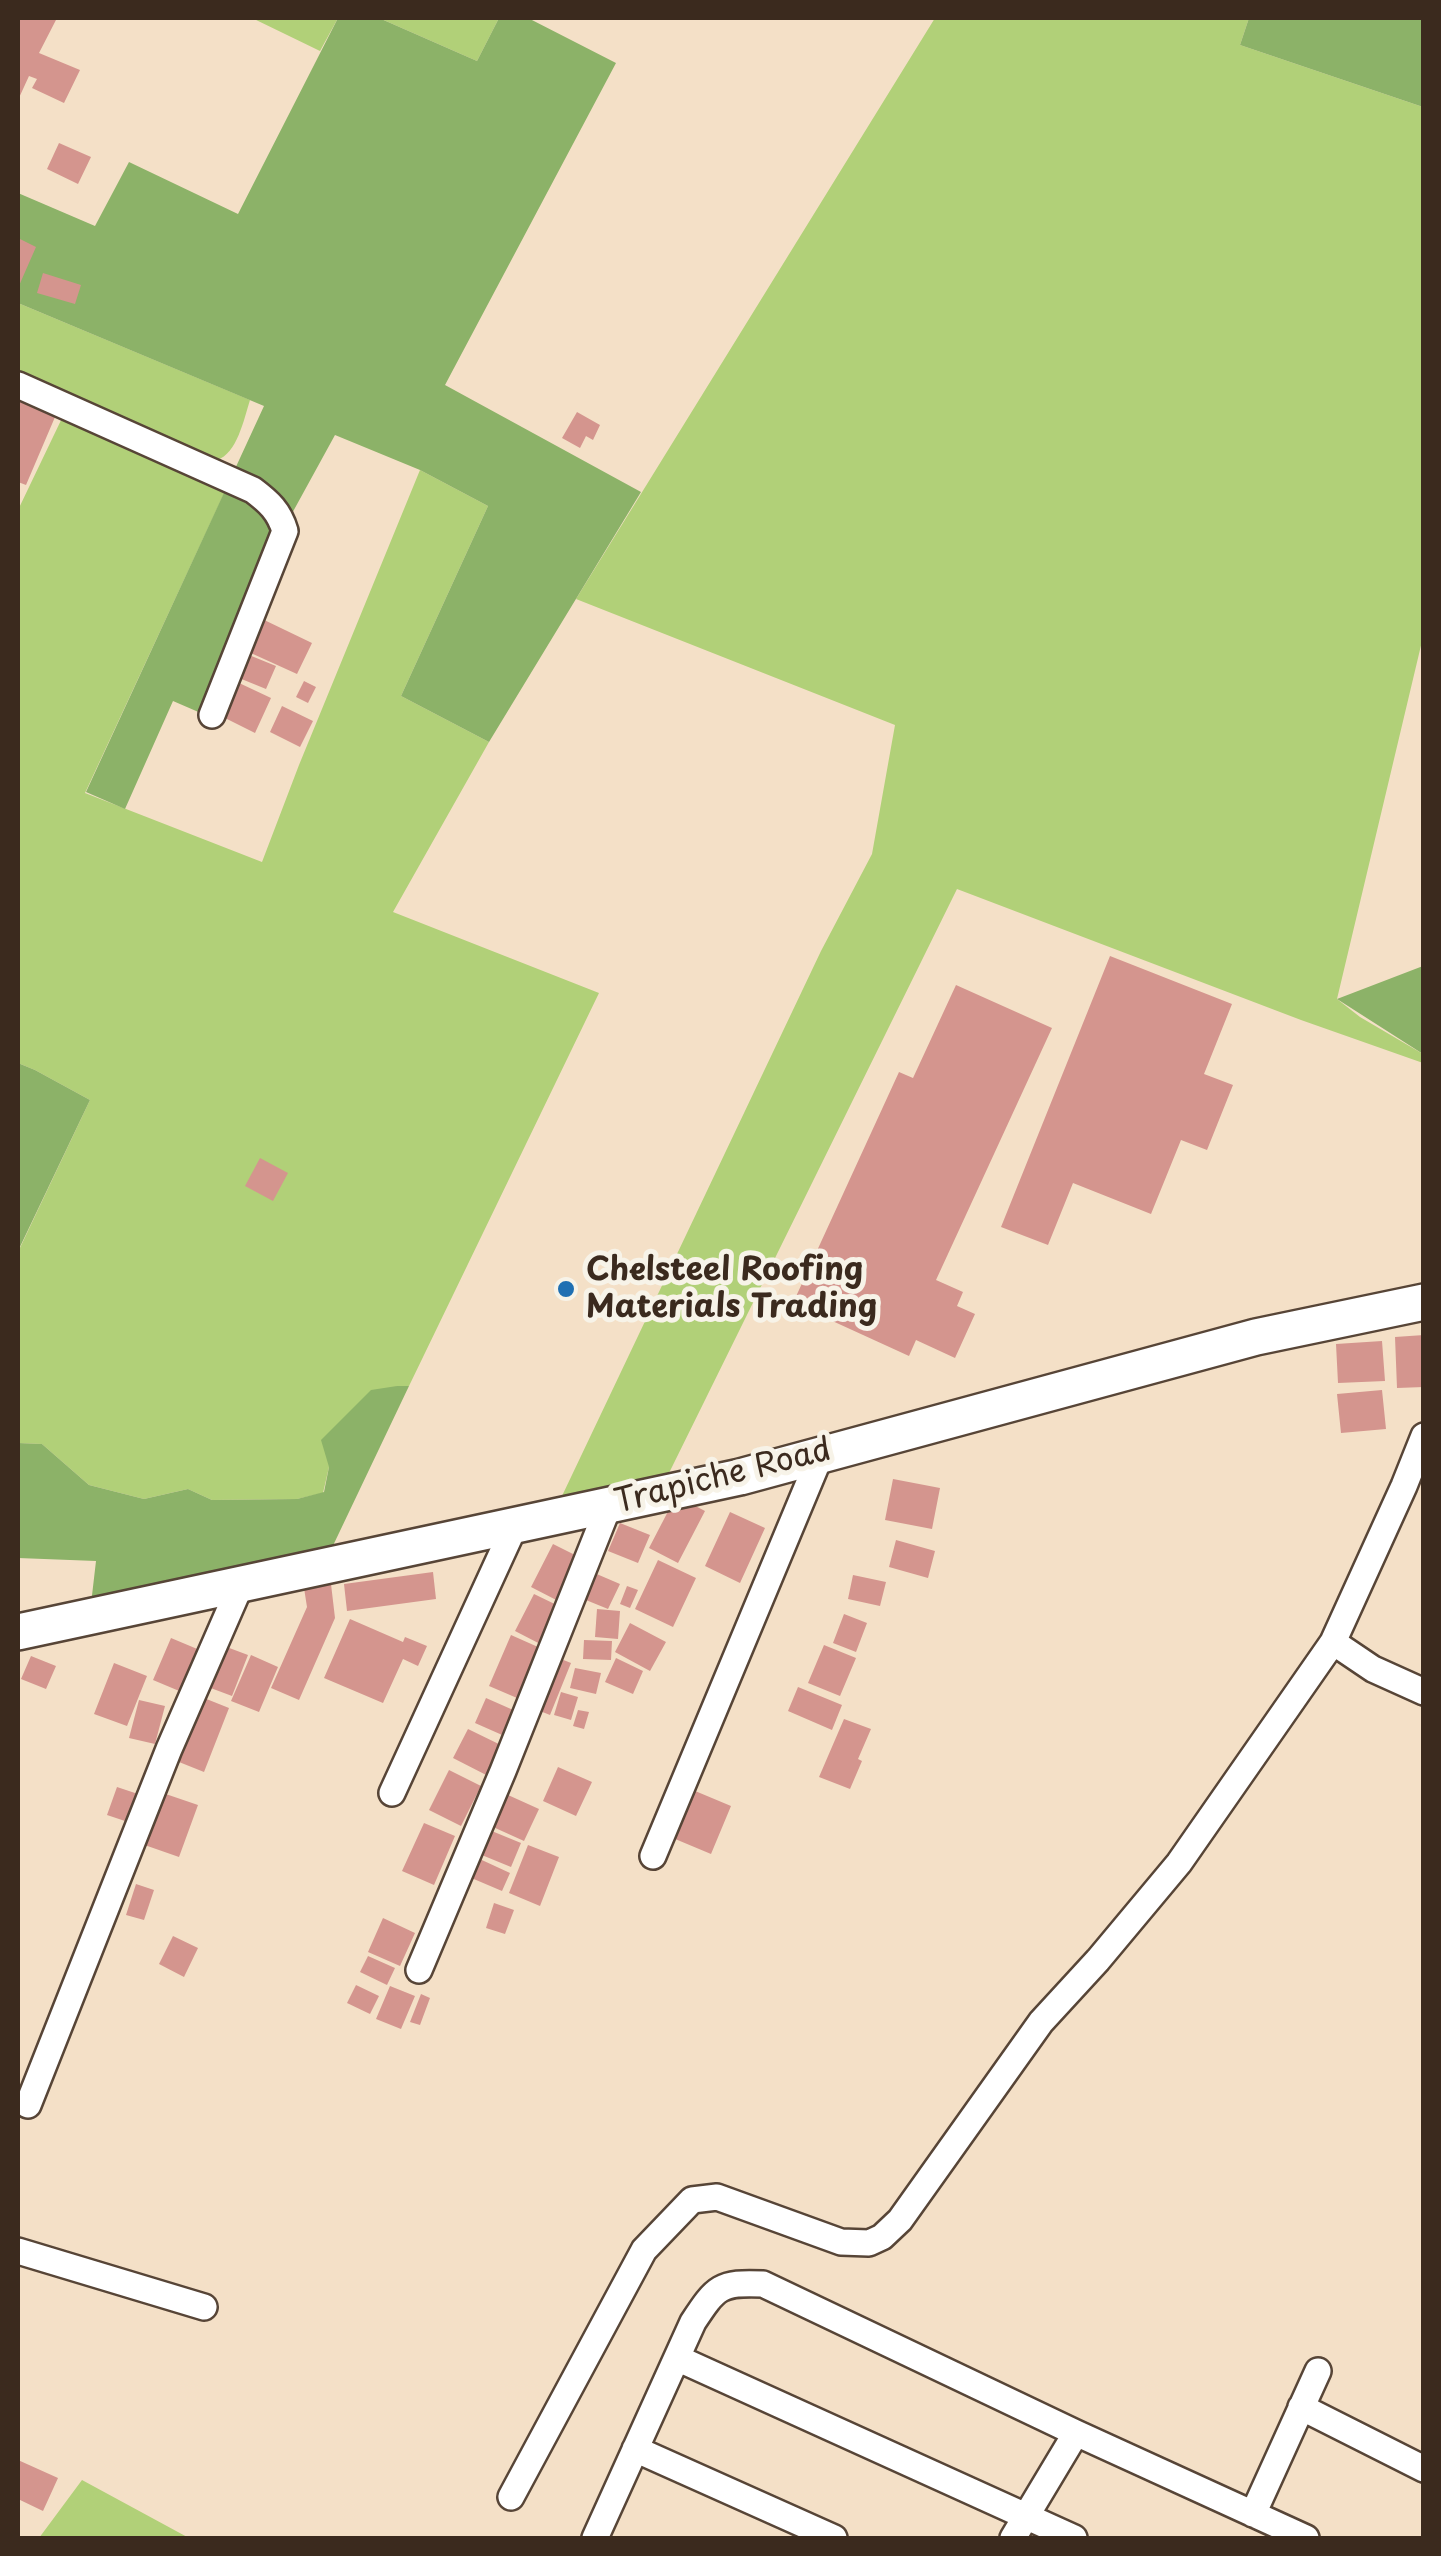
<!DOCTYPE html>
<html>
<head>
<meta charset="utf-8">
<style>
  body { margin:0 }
  #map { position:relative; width:1441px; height:2556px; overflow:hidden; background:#f4e0c7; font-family:"Playpen Sans",sans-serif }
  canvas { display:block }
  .frame { position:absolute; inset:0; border:20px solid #3b2a1e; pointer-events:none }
</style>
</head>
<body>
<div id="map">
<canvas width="1441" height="2556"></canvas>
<div class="frame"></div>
</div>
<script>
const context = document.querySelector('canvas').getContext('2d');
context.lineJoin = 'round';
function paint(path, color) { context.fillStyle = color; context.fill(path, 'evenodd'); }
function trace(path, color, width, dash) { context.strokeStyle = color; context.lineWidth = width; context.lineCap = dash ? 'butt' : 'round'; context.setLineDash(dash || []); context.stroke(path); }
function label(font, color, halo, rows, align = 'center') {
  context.font = font + ' "Playpen Sans",sans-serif'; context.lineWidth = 10; context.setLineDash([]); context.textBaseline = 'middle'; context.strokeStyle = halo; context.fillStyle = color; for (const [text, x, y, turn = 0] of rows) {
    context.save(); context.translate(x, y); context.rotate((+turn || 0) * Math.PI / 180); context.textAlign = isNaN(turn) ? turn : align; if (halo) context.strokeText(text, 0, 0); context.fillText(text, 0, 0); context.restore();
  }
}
paint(new Path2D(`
  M 252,18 L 338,18 L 320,51 Z
  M 379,18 L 499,18 L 477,61 Z
  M 935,18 L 1249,18 L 1240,45 L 1423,107 L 1423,637 L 1337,999 L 1360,1017 L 1423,1054 L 1423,1063 L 1301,1020 L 957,889 L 670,1471 L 649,1496 L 552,1517 L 821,951 L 872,854 L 895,725 L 576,599 Z
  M 18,303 L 250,400 C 244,419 237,454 217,460 L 18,375 Z
  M 64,414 L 228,485 L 85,793 L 262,862 L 299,765 L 420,470 L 488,506 L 401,696 L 489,742 L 393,912 L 599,993 L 409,1386 L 397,1386 L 329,1467 L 323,1493 L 297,1499 L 212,1500 L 188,1489 L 144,1499 L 89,1485 L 42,1444 L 18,1443 L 18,1252 L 90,1100 L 35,1070 L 18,1063 L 18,510 Z
  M 82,2480 L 189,2538 L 39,2538 Z`), '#b1d078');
paint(new Path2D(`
  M 338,18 L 379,18 L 477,61 L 499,18 L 528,18 L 616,63 L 445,385 L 641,492 L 489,742 L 401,696 L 488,506 L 420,470 L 335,435 L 284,528 L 210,717 L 173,701 L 125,809 L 86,792 L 264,406 L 18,303 L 18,193 L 95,226 L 129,162 L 238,214 Z
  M 1249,18 L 1423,18 L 1423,107 L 1240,45 Z
  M 1423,966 L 1423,1054 L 1337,999 Z
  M 18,1063 L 35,1070 L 90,1100 L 18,1251 Z
  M 397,1386 L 409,1386 L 329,1554 L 91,1604 L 96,1561 L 18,1558 L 18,1443 L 42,1444 L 89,1485 L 144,1499 L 188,1489 L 212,1500 L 297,1499 L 324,1492 L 329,1467 L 321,1440 L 371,1390 Z`), '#8cb268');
paint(new Path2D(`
  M 18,18 L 57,18 L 39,53 L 80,70 L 64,103 L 32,88 L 37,79 L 29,76 L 18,100 Z
  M 59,143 L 91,157 L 78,184 L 47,169 Z
  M 18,238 L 36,247 L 18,288 Z
  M 43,273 L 81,285 L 75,304 L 37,293 Z
  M 18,390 L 58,410 L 26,485 L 18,482 Z
  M 577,412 L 600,425 L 593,440 L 586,436 L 580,448 L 562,438 Z
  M 258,617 L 312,643 L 297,674 L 242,649 Z
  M 249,655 L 276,666 L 266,689 L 239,678 Z
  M 304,681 L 316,687 L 308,703 L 296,697 Z
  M 237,682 L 271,698 L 255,733 L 221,716 Z
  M 282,706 L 313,721 L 300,747 L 270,732 Z
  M 1110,956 L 1232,1004 L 1204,1074 L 1233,1085 L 1207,1150 L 1181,1140 L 1151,1214 L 1073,1183 L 1048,1245 L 1001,1227 Z
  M 956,985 L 1052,1028 L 936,1280 L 963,1292 L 957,1306 L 975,1314 L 955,1358 L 916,1340 L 909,1356 L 793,1303 L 899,1072 L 913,1078 Z
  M 260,1158 L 288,1173 L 273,1201 L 245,1186 Z
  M 1424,1335 L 1424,1387 L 1397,1388 L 1395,1337 Z
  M 1382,1341 L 1385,1381 L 1338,1383 L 1336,1344 Z
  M 1382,1390 L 1386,1429 L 1341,1433 L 1337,1394 Z
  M 893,1479 L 940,1488 L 932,1529 L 885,1520 Z
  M 676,1496 L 705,1511 L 678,1563 L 649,1548 Z
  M 730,1512 L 765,1528 L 740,1583 L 705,1566 Z
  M 620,1523 L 650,1535 L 638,1563 L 608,1551 Z
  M 896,1540 L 935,1551 L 928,1578 L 889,1567 Z
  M 553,1544 L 585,1560 L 564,1604 L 531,1587 Z
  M 658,1560 L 696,1578 L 673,1627 L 635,1609 Z
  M 433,1572 L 436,1599 L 347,1611 L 344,1584 Z
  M 592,1572 L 620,1584 L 608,1609 L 581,1598 Z
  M 853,1575 L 886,1582 L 880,1606 L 848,1599 Z
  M 331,1584 L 335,1618 L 299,1700 L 271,1688 L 307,1607 L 304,1588 Z
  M 627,1586 L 638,1590 L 630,1608 L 620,1604 Z
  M 534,1594 L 565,1609 L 546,1647 L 515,1631 Z
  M 597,1609 L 620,1611 L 618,1639 L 595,1637 Z
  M 844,1614 L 867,1623 L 856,1652 L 833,1643 Z
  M 350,1619 L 403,1642 L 405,1637 L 427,1646 L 418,1666 L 403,1659 L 383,1703 L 324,1678 Z
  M 630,1623 L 666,1642 L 650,1671 L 615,1652 Z
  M 511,1635 L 547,1651 L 524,1701 L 489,1686 Z
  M 171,1638 L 202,1651 L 184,1693 L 153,1680 Z
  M 584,1640 L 612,1641 L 611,1660 L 583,1659 Z
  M 216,1643 L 248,1655 L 232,1696 L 200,1684 Z
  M 824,1645 L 856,1658 L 840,1696 L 808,1683 Z
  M 251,1655 L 278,1667 L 259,1712 L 231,1701 Z
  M 551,1655 L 571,1663 L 550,1715 L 530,1707 Z
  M 31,1656 L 56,1666 L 46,1689 L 21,1679 Z
  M 616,1658 L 643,1671 L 633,1694 L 605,1682 Z
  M 114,1663 L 147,1676 L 127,1726 L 94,1714 Z
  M 575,1668 L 601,1673 L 596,1694 L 570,1688 Z
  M 798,1687 L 842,1705 L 832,1730 L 788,1711 Z
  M 561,1692 L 578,1697 L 571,1720 L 554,1715 Z
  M 194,1694 L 229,1708 L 204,1772 L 169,1758 Z
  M 486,1698 L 520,1713 L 509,1738 L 475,1723 Z
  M 139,1700 L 165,1706 L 155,1744 L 129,1738 Z
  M 578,1710 L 589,1712 L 584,1729 L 573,1726 Z
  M 844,1719 L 871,1729 L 858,1759 L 862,1761 L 850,1789 L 819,1777 Z
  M 468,1729 L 509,1749 L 494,1779 L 453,1758 Z
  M 558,1767 L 592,1782 L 576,1816 L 543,1801 Z
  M 449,1770 L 481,1786 L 461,1826 L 429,1810 Z
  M 117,1787 L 138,1794 L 128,1822 L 107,1815 Z
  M 688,1788 L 731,1806 L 711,1854 L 668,1836 Z
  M 154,1790 L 198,1805 L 179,1857 L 136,1842 Z
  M 497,1790 L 539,1809 L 524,1841 L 482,1822 Z
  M 424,1823 L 455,1836 L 434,1885 L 402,1871 Z
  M 482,1827 L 521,1843 L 511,1867 L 472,1851 Z
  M 528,1845 L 559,1857 L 540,1906 L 509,1893 Z
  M 471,1855 L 510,1873 L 502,1891 L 462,1874 Z
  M 136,1884 L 154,1890 L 144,1920 L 126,1915 Z
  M 494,1903 L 514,1910 L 505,1934 L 486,1928 Z
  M 383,1918 L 415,1933 L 400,1966 L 368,1952 Z
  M 173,1936 L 198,1948 L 184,1977 L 159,1964 Z
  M 368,1956 L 395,1968 L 387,1985 L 360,1972 Z
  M 356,1985 L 379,1996 L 370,2014 L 347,2003 Z
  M 390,1986 L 415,1996 L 401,2029 L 376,2019 Z
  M 421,1994 L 430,1998 L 420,2025 L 410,2022 Z
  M 18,2460 L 58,2478 L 43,2511 L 18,2499 Z`), '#d4958e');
const street = new Path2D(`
  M 18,385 L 253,490 C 269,502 279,511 285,531 L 212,715
  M 1333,1642 L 1373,1669 L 1424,1692
  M 392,1793 L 515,1525
  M 653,1856 L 821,1454
  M 419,1970 L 503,1771 L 609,1505
  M 28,2105 L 169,1749 L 241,1584
  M 18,2251 L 204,2307
  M 677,2358 L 1074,2538
  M 1301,2407 L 1424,2469
  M 635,2449 L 834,2538
  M 511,2497 L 644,2250 L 692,2200 L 717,2197 L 841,2242 L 869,2243 L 882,2237 L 900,2220 L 1041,2022 L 1098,1960 L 1179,1863 L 1333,1642 L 1404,1486 L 1424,1436
  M 1253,2514 L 1318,2371
  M 595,2538 L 693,2322 C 716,2287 720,2282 763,2284 L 1076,2433 L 1306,2538
  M 1013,2538 L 1076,2433`);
const secondary = new Path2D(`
  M 18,1632 L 740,1477 L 1256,1337 L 1424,1302`);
trace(street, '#574537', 30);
trace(secondary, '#574537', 40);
trace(street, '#fff', 25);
trace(secondary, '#fff', 35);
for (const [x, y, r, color] of [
  [566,1289,10,"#1f6fb2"]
]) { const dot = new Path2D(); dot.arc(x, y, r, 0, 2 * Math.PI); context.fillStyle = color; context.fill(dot); trace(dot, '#f7f3e8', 4); }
label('bold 32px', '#3b2a1e', '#f7f3e8', [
  ["Chelsteel Roofing",586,1271],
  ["Materials Trading",586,1308]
], 'left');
label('32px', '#3b2a1e', '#f7f3e8', [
  ["Trapiche Road",723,1477,-14]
]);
</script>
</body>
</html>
